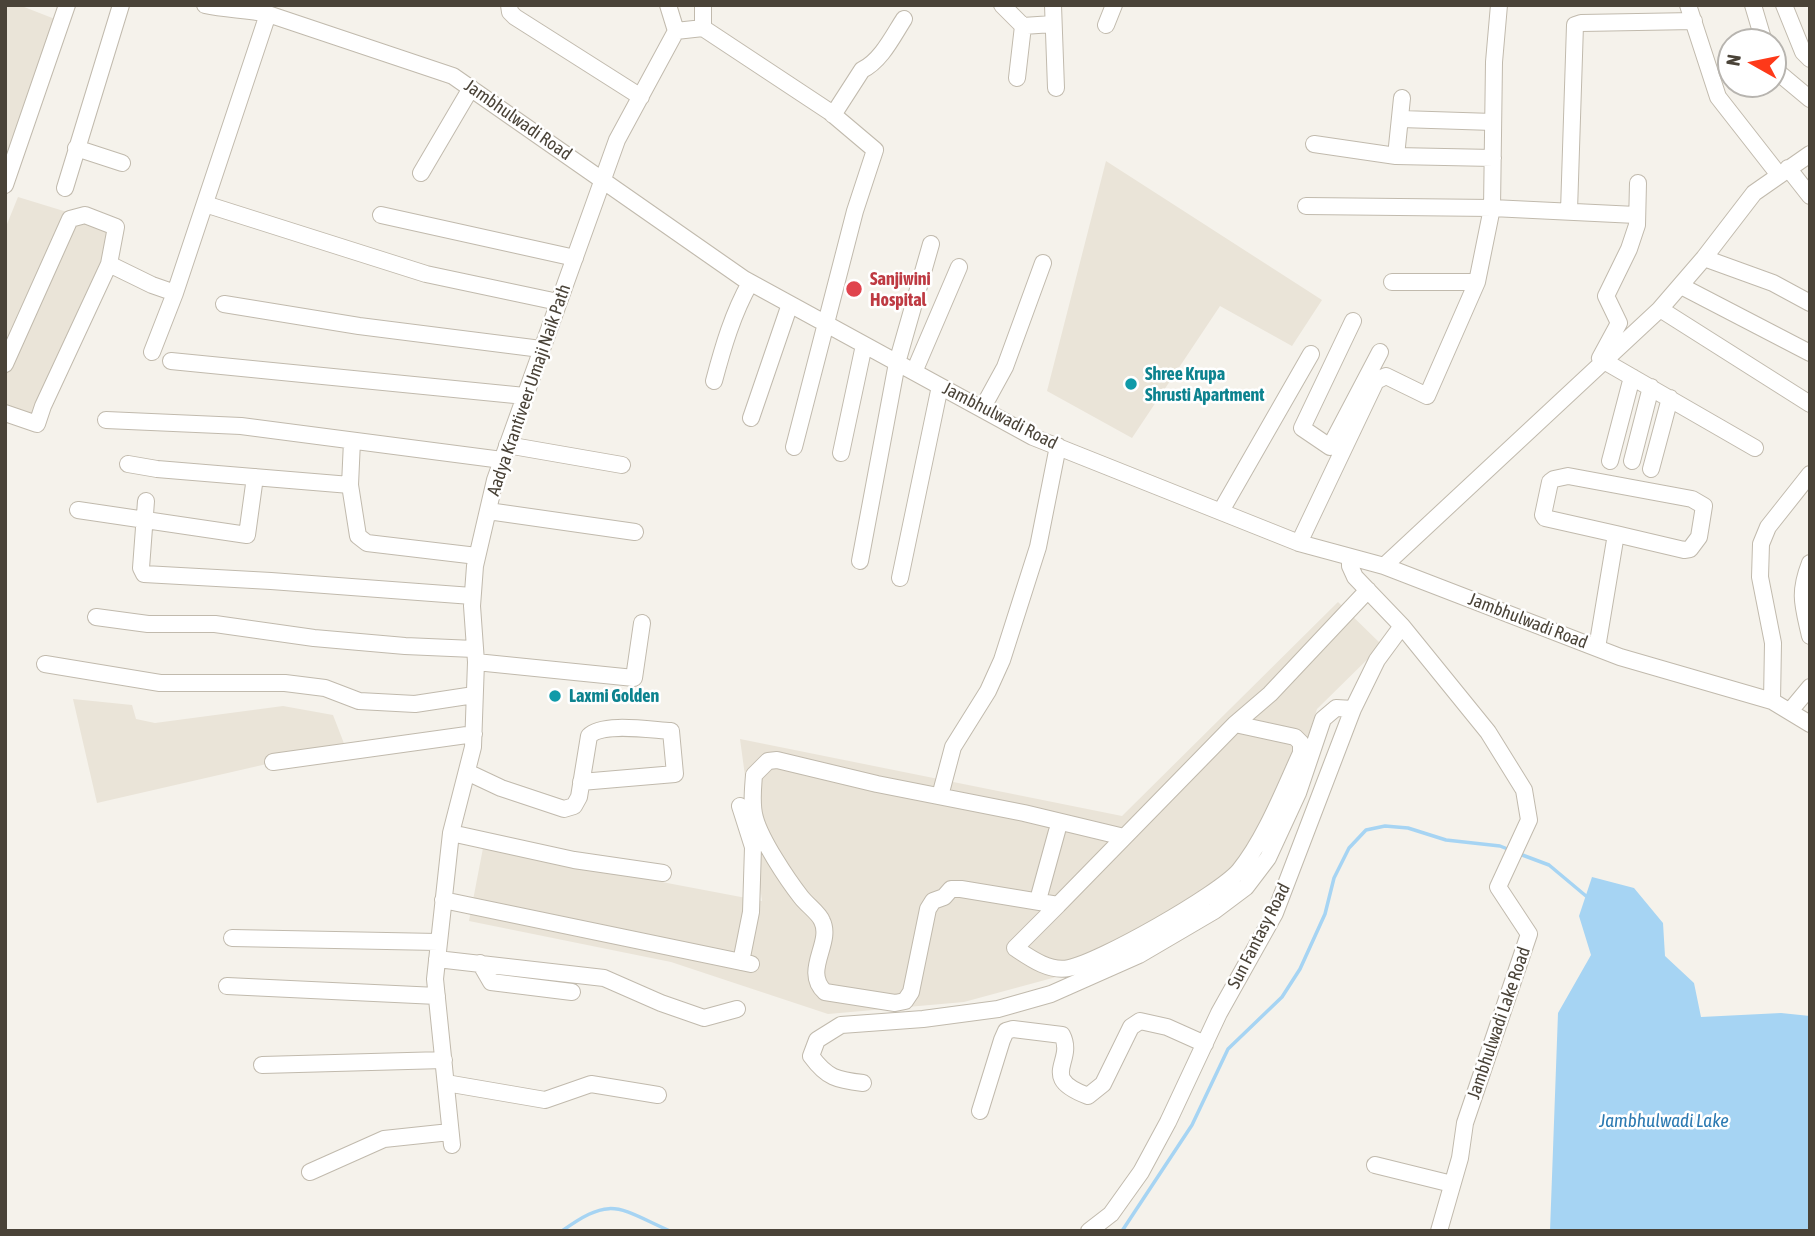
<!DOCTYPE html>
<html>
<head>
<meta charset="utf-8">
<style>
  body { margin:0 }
  #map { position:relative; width:1815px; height:1236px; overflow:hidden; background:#f5f2eb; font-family:"Asap Condensed",sans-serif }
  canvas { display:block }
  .frame { position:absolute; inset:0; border:7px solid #4a4338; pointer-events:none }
  .north { position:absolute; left:1717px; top:28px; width:70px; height:70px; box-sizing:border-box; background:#fff; border:2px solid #b7b4af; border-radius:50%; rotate:279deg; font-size:19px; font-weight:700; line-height:28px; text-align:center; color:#4a4338 }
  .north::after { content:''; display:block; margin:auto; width:24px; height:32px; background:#fe3919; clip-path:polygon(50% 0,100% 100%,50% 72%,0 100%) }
</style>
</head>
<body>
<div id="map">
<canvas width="1815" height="1236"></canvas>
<div class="frame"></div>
<div class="north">N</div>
</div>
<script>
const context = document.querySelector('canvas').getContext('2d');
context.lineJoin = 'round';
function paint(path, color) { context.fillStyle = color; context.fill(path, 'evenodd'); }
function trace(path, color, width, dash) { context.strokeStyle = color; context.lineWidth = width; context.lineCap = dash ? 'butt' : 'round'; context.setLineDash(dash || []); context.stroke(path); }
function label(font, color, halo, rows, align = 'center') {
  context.font = font + ' "Asap Condensed",sans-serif'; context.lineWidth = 5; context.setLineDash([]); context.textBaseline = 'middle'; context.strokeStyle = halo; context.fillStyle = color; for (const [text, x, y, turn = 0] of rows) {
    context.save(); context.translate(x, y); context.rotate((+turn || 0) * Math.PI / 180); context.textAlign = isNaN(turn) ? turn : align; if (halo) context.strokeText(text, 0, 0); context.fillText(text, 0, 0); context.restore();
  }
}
paint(new Path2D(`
  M 5,5 L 19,5 L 60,21 L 5,184 Z
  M 1106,161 L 1322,300 L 1292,346 L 1220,306 L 1132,438 L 1047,391 Z
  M 18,197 L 116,227 L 31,431 L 5,420 L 5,229 Z
  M 1338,602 L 1382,645 L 1317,709 L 1291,790 L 1263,848 L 1093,967 L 964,1002 L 828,1014 L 671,962 L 469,921 L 483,848 L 762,901 L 740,739 L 1122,816 Z
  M 73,699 L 132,705 L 136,719 L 155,723 L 283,706 L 333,715 L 345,746 L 97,803 Z`), '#eae4d8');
paint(new Path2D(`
  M 1592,877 L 1634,888 L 1663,923 L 1665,956 L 1694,983 L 1701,1017 L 1781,1013 L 1810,1016 L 1810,1231 L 1550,1231 L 1558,1013 L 1591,955 L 1579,916 Z`), '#a6d4f3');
trace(new Path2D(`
  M 1517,853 L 1549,865 L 1586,896
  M 562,1231 C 612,1195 618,1208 670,1231
  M 1122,1231 L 1192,1125 L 1228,1049 L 1282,997 L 1300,969 L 1325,914 L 1334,878 L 1349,848 L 1366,830 L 1385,826 L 1408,828 L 1446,840 L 1500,846 L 1510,850`), '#a6d4f3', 3.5);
const minor = new Path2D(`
  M 205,5 C 227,10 246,9 268,14 L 453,76 L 744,279 L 1033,437 L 1299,543 L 1384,566 L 1620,657 L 1772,701 L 1810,724
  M 509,5 L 510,12 L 515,17 L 641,97
  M 703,5 L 703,28
  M 1002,5 L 1023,26 L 1053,24
  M 1053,5 L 1056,88
  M 1688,5 L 1718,97 L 1779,175
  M 1753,5 L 1764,42
  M 1784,5 L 1803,52 L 1810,59
  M 1106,25 L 1114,5
  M 676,31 L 703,28 L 830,112 L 875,150 L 855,211 L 794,447
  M 1773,64 L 1780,74 L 1810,99
  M 1017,78 L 1023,26
  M 833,115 L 862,70 C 881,61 893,36 904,19
  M 1401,119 L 1493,122
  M 1314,144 L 1396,156 L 1402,98
  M 76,148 L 122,163
  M 1396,156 L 1493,158
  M 1788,168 L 1810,196
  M 421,173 L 471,88
  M 5,185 L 67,5
  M 65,188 L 121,5
  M 205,204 L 426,274 L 558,302
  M 1306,206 L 1492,208 L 1636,215
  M 1569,211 L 1575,25 L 1581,23 L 1694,21
  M 381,215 L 575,258
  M 1704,258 L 1773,283 L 1810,303
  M 109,264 L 152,285 L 175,293
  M 1392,282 L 1477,282
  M 1681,286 L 1810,353
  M 224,304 L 359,326 L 541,349
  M 1660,309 L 1810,404
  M 1353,321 L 1302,428 L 1330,447 L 1380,352
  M 152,352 L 175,293 L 268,14
  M 1602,360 L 1600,358 L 1619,323 L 1606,296 L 1629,249 L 1637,225 L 1638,183
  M 171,361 L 525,396
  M 1604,361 L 1755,448
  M 5,364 L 70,219 L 85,215 L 116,227 L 109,264 L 43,406 L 37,424 L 5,413
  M 914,372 L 959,267
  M 714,381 C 723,347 733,313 750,283
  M 982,409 L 1005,367 L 1043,263
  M 751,418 L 790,304
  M 106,420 L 241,426 L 502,460
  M 507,445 L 622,465
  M 841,453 L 864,345
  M 1610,461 L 1632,377
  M 1632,461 L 1651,387
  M 128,464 L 157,469 L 350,485 L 352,441
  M 1651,469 L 1670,398
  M 350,485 L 358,536 L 367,543 L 477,556
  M 146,501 L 141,568 L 144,574 L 271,581 L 472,596
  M 78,510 L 247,535 L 255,477
  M 488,511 L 635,532
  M 1221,511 L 1311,354
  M 1299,543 L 1376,381 L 1386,376 L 1427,396 L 1477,282 L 1492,208 L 1494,62 L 1499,5
  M 1350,557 L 1350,566 L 1355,577 L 1402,626 L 1488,732 L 1524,790 L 1529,820 L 1498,887 L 1529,934 L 1465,1123 L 1460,1158 L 1439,1231
  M 860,561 L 897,363 L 931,244
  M 1810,563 C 1798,594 1803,605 1810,636
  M 1384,566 L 1660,309 L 1704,258 L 1754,193 L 1810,154
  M 900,578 L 940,386
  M 96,617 L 148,624 L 215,624 L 314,638 L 405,646 L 474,649
  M 1597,648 L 1616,534 L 1545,518 L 1543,515 L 1550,482 L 1554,479 L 1568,476 L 1692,499 L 1704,506 L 1699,537 L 1690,549 L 1684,550 L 1616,534
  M 476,662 L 634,678 L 642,623
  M 45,664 L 160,683 L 285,683 L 325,688 L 359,701 L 415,704 L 474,695
  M 1772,701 L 1773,643 L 1760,577 L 1761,544 L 1768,527 L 1810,474
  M 1790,711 L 1810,687
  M 273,762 L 474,734
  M 467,772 L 501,788 L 564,809 L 574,806 L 579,797 L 589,736 C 602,722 651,730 671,731 L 675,774 L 581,782
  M 940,796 L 953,747 L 988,691 L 1002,660 L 1038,547 L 1058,446
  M 740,806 L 753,847 L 751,912 L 741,962
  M 451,833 L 574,860 L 663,873
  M 1124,837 L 1024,813 L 877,784 L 777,760 L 768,761 L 754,775 C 753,789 751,805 755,818 C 761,840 787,879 801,897 C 807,905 819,913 822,921 C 833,943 802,971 825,992 L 895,1003 L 905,1001 L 911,992 L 928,909 L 933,901 L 944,897 L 951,889 L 961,889 L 1058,905 L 1235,724 L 1270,694 L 1368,590
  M 443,900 L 751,964
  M 1038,900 L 1057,831
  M 1058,905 L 1015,948 C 1030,958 1049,972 1069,968 C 1100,962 1218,895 1239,871 C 1265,839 1284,790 1301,753 L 1301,743 L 1295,737 L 1235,724
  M 232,938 L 438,942
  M 437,959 L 604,978 L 661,1003 L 704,1018 L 737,1009
  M 480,963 L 491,982 L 572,992
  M 227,986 L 437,996
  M 262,1065 L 444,1060
  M 446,1083 L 545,1100 L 591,1084 L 658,1095
  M 863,1083 C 837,1080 827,1078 811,1056 L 817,1040 L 841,1025 L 923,1019 L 998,1009 L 1051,994 L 1139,955 L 1214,911 L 1246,887 L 1268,858 L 1298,793 L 1323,719 L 1336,708 L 1353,709
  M 980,1111 L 1002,1040 L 1006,1031 L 1013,1029 L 1062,1035 C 1076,1062 1037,1077 1088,1096 L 1103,1084 L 1131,1027 L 1140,1021 L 1167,1027 L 1205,1044
  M 452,1145 L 435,979 L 451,833 L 473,747 L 476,662 L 472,606 L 475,566 L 495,480 L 617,140 L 676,31 L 668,5
  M 1375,1165 L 1452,1184
  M 310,1172 L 384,1139 L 450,1132
  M 1089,1231 L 1111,1214 L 1141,1172 L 1168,1122 L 1219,1013 L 1275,913 L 1353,709 L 1377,660 L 1402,626`);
trace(minor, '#c1baad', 18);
trace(minor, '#fff', 16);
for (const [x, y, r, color] of [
  [854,289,9,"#e0444e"],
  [1131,384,7,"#0f9aa8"],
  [555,696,7,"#0f9aa8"]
]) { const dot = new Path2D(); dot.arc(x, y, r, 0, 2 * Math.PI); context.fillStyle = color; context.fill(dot); trace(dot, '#fff', 2.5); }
label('18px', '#4a4338', '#fff', [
  ["Jambhulwadi Road",518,120,35],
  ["Aadya Krantiveer Umaji Naik Path",529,390,-71],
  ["Jambhulwadi Road",1000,416,27],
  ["Jambhulwadi Road",1528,621,21],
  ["Sun Fantasy Road",1259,936,-63],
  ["Jambhulwadi Lake Road",1499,1023,-71]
]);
label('bold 18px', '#be3a42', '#fff', [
  ["Sanjiwini",870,279],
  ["Hospital",870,300]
], 'left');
label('bold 18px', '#0d838f', '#fff', [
  ["Shree Krupa",1145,374],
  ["Shrusti Apartment",1145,395],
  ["Laxmi Golden",569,696]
], 'left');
label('italic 19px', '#2c7ab2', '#fff', [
  ["Jambhulwadi Lake",1664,1121]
]);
</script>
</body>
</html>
